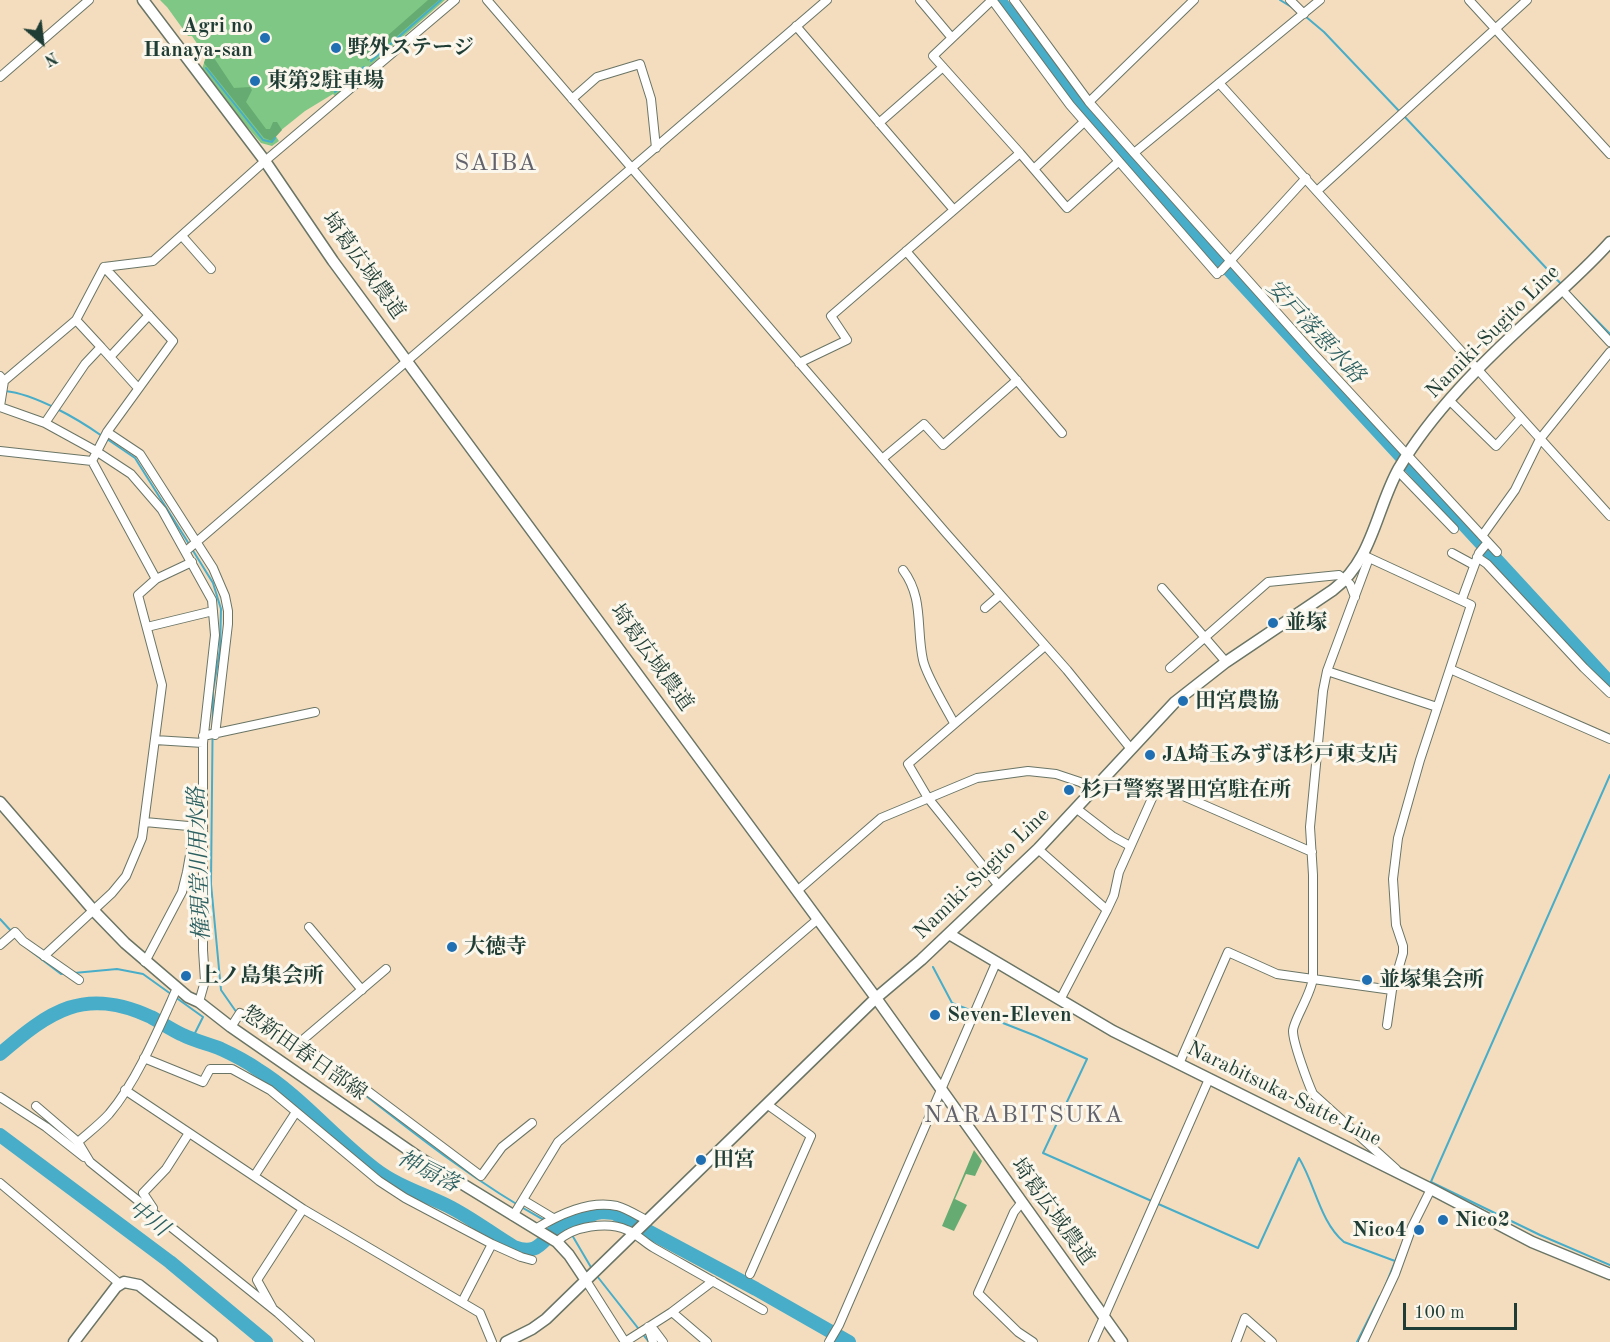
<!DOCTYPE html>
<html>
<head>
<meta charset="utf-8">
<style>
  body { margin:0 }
  #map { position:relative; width:1610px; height:1342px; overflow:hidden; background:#f4ddbf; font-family:"Old Standard TT",serif }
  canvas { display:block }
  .north { position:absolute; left:12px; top:12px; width:60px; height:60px; -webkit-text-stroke:4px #fbf7ec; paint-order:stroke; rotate:152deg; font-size:16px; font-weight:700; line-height:24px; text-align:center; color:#1f3d34 }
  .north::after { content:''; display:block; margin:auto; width:21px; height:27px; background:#1f3d34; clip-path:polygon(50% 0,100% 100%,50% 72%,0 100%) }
  .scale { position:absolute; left:1403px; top:1303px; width:114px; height:27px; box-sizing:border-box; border:3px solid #1f3d34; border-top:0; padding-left:8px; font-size:18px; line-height:21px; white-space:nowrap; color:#1f3d34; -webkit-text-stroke:4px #fbf7ec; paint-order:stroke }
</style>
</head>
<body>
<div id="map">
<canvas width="1610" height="1342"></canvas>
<div class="north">N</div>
<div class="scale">100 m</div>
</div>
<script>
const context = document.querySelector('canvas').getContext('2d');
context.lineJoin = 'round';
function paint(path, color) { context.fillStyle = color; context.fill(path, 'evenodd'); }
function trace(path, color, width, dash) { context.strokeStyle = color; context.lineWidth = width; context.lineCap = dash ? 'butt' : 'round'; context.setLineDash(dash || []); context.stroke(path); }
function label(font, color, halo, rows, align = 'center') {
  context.font = font + ' "Old Standard TT","Noto Serif JP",serif'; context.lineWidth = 6; context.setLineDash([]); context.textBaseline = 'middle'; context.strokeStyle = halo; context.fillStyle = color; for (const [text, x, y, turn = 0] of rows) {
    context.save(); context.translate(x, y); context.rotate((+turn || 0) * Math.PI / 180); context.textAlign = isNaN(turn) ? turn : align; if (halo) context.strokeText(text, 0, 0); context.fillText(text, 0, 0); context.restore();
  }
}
paint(new Path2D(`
  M 160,0 L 445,0 L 335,96 L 333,94 L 305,111 L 275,135 L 279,141 L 272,146 L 261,143 L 225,101 L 202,69 L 206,57 L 192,36 L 188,36 L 167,7 Z`), '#7ec784');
paint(new Path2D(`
  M 428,0 L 439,0 L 368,61 L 363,52 L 378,44 Z
  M 218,48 L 225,50 L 229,57 L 214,58 L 234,88 L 250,87 L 252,90 L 246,102 L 266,129 L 270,129 L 273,122 L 277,122 L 282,130 L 272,141 L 264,138 L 204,63 L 206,57 Z
  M 974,1150 L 982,1161 L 975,1176 L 966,1174 L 955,1199 L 967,1205 L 954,1231 L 942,1226 Z`), '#66ac72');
trace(new Path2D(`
  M 1280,0 L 1293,8
  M 1305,16 L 1324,32 L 1400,112
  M 371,61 L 441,0
  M 206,68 L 263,140 L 272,142 L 275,138
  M 335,92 L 364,67
  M 1404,116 L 1562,285
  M 1566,289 L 1610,334
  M 5,391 C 35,394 78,419 102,436
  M 107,439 L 135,458 L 189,544
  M 192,549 L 213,583 L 221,609 L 220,649 L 213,691 L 211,884 L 221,990 L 237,1013
  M 0,919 L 12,932
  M 28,949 L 61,974 L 65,973
  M 933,967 L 952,1003 L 1036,1036 L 1087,1059 L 1043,1153 L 1258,1248 L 1299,1158 C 1315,1184 1320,1222 1344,1242 L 1395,1261
  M 74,973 L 117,969 L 143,974 L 203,1017 L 192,1039
  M 241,1017 L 244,1022 L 303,1052 L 336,1073
  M 346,1080 C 410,1130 473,1181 544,1220
  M 1431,1182 L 1540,1235 L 1610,1265
  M 1430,1184 L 1610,775
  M 549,1223 L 568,1231
  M 572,1235 L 592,1269
  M 597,1276 L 649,1342
  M 1384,1289 L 1400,1249
  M 1357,1342 L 1380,1296`), '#48adc8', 2);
trace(new Path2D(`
  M 999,0 L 1069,91 L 1187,224 L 1610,683
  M 0,1054 C 50,1011 84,986 151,1017 C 162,1023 172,1030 183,1035 C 195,1041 209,1044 221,1049 C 234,1055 246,1061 257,1069 C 301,1096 334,1138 375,1169 C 397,1186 424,1194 448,1206 C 472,1218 492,1234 514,1247 C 540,1257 542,1238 559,1228 C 570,1221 584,1218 596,1213 L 602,1212 L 614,1213 L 756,1289 L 849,1342
  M 0,1135 L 170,1262 L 266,1342`), '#48adc8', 14);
const street = new Path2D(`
  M 487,0 L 946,533 L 1067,670 L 1131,749
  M 920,0 L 952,38
  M 1014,0 L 1089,102 L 1134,153 L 1314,354 L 1497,552
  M 1290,0 L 1304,14
  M 1469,0 L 1610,154
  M 993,1 L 1070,105 L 1217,274
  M 796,26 L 954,210
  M 0,77 L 89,0
  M 1219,83 L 1610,516
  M 572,99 L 597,77 L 640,64 L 651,99 L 656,148
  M 1089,102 L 1194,0
  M 879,123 L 943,67
  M 1020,153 L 1067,208 L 1118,162
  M 1134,153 L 1320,0
  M 1034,169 L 1084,122
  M 1317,191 L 1527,0
  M 182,236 L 211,269
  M 906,251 L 1062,433
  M 1221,271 L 1306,178
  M 1562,290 L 1610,342
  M 101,347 L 138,388
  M 110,357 L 149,315
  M 799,363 L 847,340 L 831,316 L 1020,153 L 933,56 L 992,0
  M 0,376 L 4,381 L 0,406
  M 4,381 L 76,320
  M 1450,401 L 1496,446 L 1521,418
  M 0,407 L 45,423 L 96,451 L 131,474 L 162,510 L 212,600 L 215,635 L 203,743 L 203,950 L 205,981 L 199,1002
  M 45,423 L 85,364 L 101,347 L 76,320 L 104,267 L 153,261 L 265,161 L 455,0
  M 107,432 L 140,454 L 213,568 L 225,596 L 228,611 L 228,624 L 215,735
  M 0,451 L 92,461 L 156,579
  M 882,459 L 924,424 L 943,445 L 1017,380
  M 92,461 L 107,432 L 173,341 L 104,267
  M 1398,471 L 1454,529
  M 1482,536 L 1515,490 L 1540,439 L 1610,352
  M 186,551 L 827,0
  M 1452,553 L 1474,565
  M 1365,556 L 1471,605 L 1420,760 L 1398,838 L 1393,879 L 1396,925 L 1403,946 L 1403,953 L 1392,990 L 1387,1025
  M 1477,557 L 1487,564 L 1584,668 L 1610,693
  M 1369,558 L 1327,671 L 1323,691 L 1310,827 L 1313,875 L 1313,978 C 1311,995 1293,1021 1293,1031 C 1293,1043 1308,1083 1313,1094 L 1396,1169
  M 903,570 C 924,598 916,628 923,660 C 926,675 946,708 954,723
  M 1162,588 L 1226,662
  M 1462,599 L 1479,553 L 1488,542
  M 985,608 L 1000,595
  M 147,627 L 213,611
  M 1170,668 L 1268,582 L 1339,575 L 1350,584 L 1355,597
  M 1450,669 L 1610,739
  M 1327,671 L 1437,707
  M 203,736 L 315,712
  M 155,740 L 203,743
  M 1077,809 L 1112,836 L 1130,846
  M 145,822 L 199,827
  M 1038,849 L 1107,910
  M 999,886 L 928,798 L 908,764 L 1045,646
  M 797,891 L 881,818 L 977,778 L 1028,771 L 1056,774 L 1080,782 L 1095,790
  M 309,927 L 362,990
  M 0,945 L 15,932 L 23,941 L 79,980
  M 44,956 L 112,893 L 126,876 L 142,838 L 162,685 L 138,595 L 156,579 L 192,562
  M 145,962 L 182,892 L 187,872 L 195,827
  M 1060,1000 L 1107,910 L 1114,895 L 1119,872 L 1158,785 L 1312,852
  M 231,1027 L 240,1013 L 299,1043 L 386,969
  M 299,1043 L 357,1083 L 481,1176 L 502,1147 L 532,1123
  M 144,1058 L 203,1082 L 210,1069 L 232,1069 L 270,1090 L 379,1181 L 405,1198 L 492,1244 L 521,1257 L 532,1260
  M 1179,1064 L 1228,952 L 1277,974 L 1392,990
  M 125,1090 L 303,1209 L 480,1313 L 492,1342
  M 0,1097 L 46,1127 L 84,1157
  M 36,1106 L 78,1142 L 90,1162 L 278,1313 L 310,1342
  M 78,1142 C 88,1133 100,1124 109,1114 C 137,1081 159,1028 177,988
  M 255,1175 L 296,1112
  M 0,1183 L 120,1284
  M 523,1200 L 553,1218
  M 1022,1202 L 1014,1212 L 978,1293 L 1018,1332 L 1033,1342
  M 153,1208 L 143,1193 L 166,1169 L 189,1133
  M 513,1216 L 558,1142 L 818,919
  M 537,1228 C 560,1214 589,1200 617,1206 C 628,1209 638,1216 648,1221
  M 557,1242 C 572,1226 608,1221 627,1230 C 637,1234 645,1243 654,1248 C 691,1269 727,1289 763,1310
  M 750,1274 L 811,1136 L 768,1105
  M 585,1279 L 625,1342
  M 462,1302 L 492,1244
  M 272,1307 L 257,1280 L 303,1209
  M 672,1312 L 713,1281
  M 648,1327 L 654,1330 L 663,1342
  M 648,1327 L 653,1342
  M 625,1342 L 672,1312 L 707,1342
  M 829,1342 L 839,1325 L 996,963
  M 1093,1342 L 1209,1079
  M 1236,1342 L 1245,1318 L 1272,1342
  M 1363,1342 L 1395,1274 L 1412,1227 L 1431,1189`);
const secondary = new Path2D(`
  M 143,0 L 265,161 L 333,261 L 876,998 L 1122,1342
  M 0,802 L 94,911 L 125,943 L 188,997 L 199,1002 L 231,1027 L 420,1158 L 557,1242 L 569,1255 L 585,1279
  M 949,934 L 1113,1031 L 1431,1189 L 1532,1242 L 1610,1274
  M 74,1342 L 116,1287 L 124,1282 L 139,1285 L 212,1342
  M 506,1342 L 532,1329 L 546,1319 L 876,998 L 921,960 L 1038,849 L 1175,702 L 1226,662 L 1333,590 C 1373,560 1376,509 1399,468 C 1433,411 1483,362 1531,318 C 1558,293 1586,269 1610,242`);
trace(street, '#6a7565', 10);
trace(secondary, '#6a7565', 13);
trace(street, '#fff', 8);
trace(secondary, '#fff', 10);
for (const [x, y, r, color] of [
  [265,38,6,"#1f6fb2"],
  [336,48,6,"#1f6fb2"],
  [255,81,6,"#1f6fb2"],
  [1273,623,6,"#1f6fb2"],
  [1183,701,6,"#1f6fb2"],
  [1150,755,6,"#1f6fb2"],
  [1069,790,6,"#1f6fb2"],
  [452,947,6,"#1f6fb2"],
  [186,976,6,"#1f6fb2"],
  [1367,980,6,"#1f6fb2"],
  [935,1015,6,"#1f6fb2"],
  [701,1160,6,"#1f6fb2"],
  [1443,1220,6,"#1f6fb2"],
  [1419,1230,6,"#1f6fb2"]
]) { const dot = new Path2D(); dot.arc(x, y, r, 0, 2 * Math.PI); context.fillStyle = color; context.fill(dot); trace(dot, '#fbf7ec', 2); }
label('bold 21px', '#1f3d34', '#fbf7ec', [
  ["Agri no",253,26,"right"],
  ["Hanaya-san",253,50,"right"],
  ["野外ステージ",348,48],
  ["東第2駐車場",267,81],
  ["並塚",1285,623],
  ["田宮農協",1195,701],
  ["JA埼玉みずほ杉戸東支店",1162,755],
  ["杉戸警察署田宮駐在所",1081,790],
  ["大徳寺",464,947],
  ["上ノ島集会所",198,976],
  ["並塚集会所",1379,980],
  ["Seven-Eleven",947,1015],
  ["田宮",713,1160],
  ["Nico2",1455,1220],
  ["Nico4",1407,1230,"right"]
], 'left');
label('21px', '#1f3d34', '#fbf7ec', [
  ["埼葛広域農道",363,266,54],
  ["Namiki-Sugito Line",1493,332,-45],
  ["埼葛広域農道",651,658,54],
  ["Namiki-Sugito Line",982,874,-44],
  ["惣新田春日部線",304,1054,35],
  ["Narabitsuka-Satte Line",1284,1094,26],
  ["埼葛広域農道",1052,1212,54]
]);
label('italic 22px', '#2b5f60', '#fbf7ec', [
  ["安戸落悪水路",1315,332,47],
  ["権現堂川用水路",200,864,-92],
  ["神扇落",428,1172,27],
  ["中川",148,1219,37]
]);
context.letterSpacing = '1.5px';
label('24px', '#62626c', '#fbf7ec', [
  ["SAIBA",496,164],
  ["NARABITSUKA",1024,1116]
]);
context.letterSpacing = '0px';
</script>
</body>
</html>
